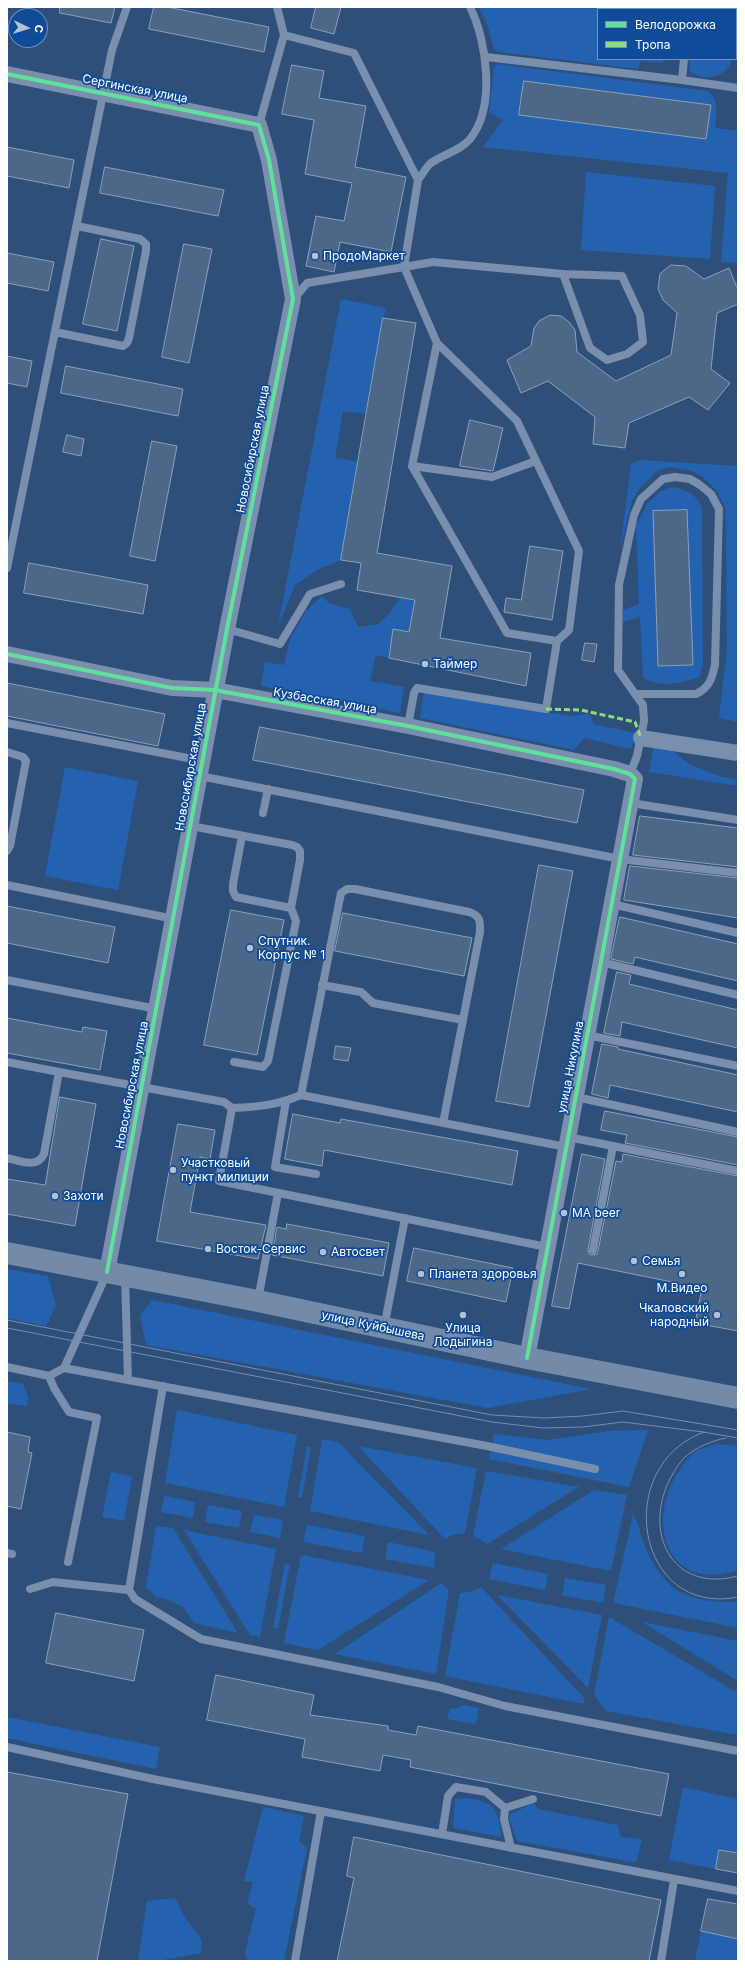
<!DOCTYPE html>
<html>
<head>
<meta charset="utf-8">
<style>
  body { margin:0 }
  #map { position:relative; width:745px; height:1968px; overflow:hidden; background:#2e4f7a; font-family:Inter,sans-serif }
  canvas { display:block }
  .frame { position:absolute; inset:0; border:8px solid #fff; pointer-events:none }
  .legend { position:absolute; left:597px; top:8px; width:140px; height:52px; box-sizing:border-box; background:#0f4b99; border:1px solid #6f93c2; margin:0; padding:5px 7px; list-style:none; font-size:12px; color:#fff }
  .legend li { display:flex; align-items:center; gap:8px; height:20px }
  .legend b { width:20px; border:1px solid #6f93c2 }
  .north { position:absolute; left:8px; top:8px; width:40px; height:40px; box-sizing:border-box; background:#0f4b99; border:1px solid #6f93c2; border-radius:50%; rotate:94deg; font-size:11px; font-weight:700; line-height:16px; text-align:center; color:#fff }
  .north::after { content:''; display:block; margin:auto; width:14px; height:18px; background:#b6c1d0; clip-path:polygon(50% 0,100% 100%,50% 72%,0 100%) }
</style>
</head>
<body>
<div id="map">
<canvas width="745" height="1968"></canvas>
<div class="frame"></div>
<ul class="legend">
<li><b style="height:5px;background:#60e19b"></b>Велодорожка</li>
<li><b style="height:5px;background:#8add7b"></b>Тропа</li>
</ul>
<div class="north">С</div>
</div>
<script>
const context = document.querySelector('canvas').getContext('2d');
context.lineJoin = 'round';
function paint(path, color) { context.fillStyle = color; context.fill(path, 'evenodd'); }
function trace(path, color, width, dash) { context.strokeStyle = color; context.lineWidth = width; context.lineCap = dash ? 'butt' : 'round'; context.setLineDash(dash || []); context.stroke(path); }
function label(font, color, halo, rows, align = 'center') {
  context.font = font + ' Inter,sans-serif'; context.lineWidth = 3.5; context.setLineDash([]); context.textBaseline = 'middle'; context.strokeStyle = halo; context.fillStyle = color; for (const [text, x, y, turn = 0] of rows) {
    context.save(); context.translate(x, y); context.rotate((+turn || 0) * Math.PI / 180); context.textAlign = isNaN(turn) ? turn : align; if (halo) context.strokeText(text, 0, 0); context.fillText(text, 0, 0); context.restore();
  }
}
paint(new Path2D(`
  M 479,7 L 645,7 L 645,9 L 598,9 L 598,59 L 666,59 L 661,63 L 641,61 L 638,69 L 499,52 L 494,49 L 488,27 Z
  M 689,59 L 732,59 C 728,77 703,83 690,71 Z
  M 497,64 L 708,91 C 720,101 716,114 715,128 L 738,131 L 738,263 L 721,262 L 728,173 L 483,147 L 503,120 L 489,112 L 494,67 Z
  M 586,172 L 715,186 L 710,259 L 581,250 Z
  M 341,299 L 386,308 L 383,318 L 366,414 L 343,411 L 335,458 L 358,462 L 341,560 L 319,569 L 295,585 L 278,626 Z
  M 640,460 L 738,466 L 738,722 L 719,718 L 727,650 L 726,526 L 725,507 L 716,490 L 703,477 L 692,471 L 669,467 L 657,471 L 640,488 L 632,501 L 620,550 L 631,464 Z
  M 671,487 C 688,490 694,493 702,507 L 703,663 L 700,676 C 686,684 656,688 643,677 L 640,617 L 623,622 L 623,610 L 639,604 L 636,526 L 647,504 L 661,491 Z
  M 322,596 L 329,603 L 350,609 L 358,627 L 378,624 L 389,614 L 401,597 L 415,600 L 409,632 L 393,630 L 389,658 L 376,655 L 370,681 L 404,687 L 400,713 L 261,686 L 265,662 L 284,665 L 290,639 L 306,611 Z
  M 424,692 L 570,716 L 589,714 L 592,718 L 593,724 L 636,733 L 631,749 L 584,738 L 574,750 L 420,718 Z
  M 654,744 L 668,747 L 689,764 L 719,776 L 738,780 L 738,786 L 649,772 Z
  M 65,767 L 138,781 L 118,890 L 45,876 Z
  M 7,1269 L 48,1276 L 56,1306 L 46,1326 L 7,1318 Z
  M 152,1300 L 591,1389 L 488,1408 L 146,1345 L 140,1316 Z
  M 7,1381 L 23,1384 L 28,1397 L 27,1406 L 7,1403 Z
  M 177,1410 L 297,1435 L 284,1507 L 165,1483 Z
  M 648,1430 L 629,1487 L 489,1459 L 494,1434 L 548,1440 L 609,1431 Z
  M 322,1439 L 338,1442 L 429,1535 L 310,1511 Z
  M 716,1444 L 738,1446 L 738,1570 C 670,1593 645,1527 677,1474 C 682,1466 688,1457 696,1451 C 702,1448 710,1446 716,1444 Z
  M 307,1446 L 311,1447 L 302,1498 L 298,1497 Z
  M 358,1446 L 477,1468 L 465,1533 L 453,1535 L 445,1539 Z
  M 486,1471 L 579,1487 L 487,1544 L 473,1535 Z
  M 111,1472 L 132,1476 L 124,1521 L 102,1517 Z
  M 594,1490 L 627,1495 L 611,1571 L 501,1549 Z
  M 164,1496 L 195,1502 L 193,1518 L 161,1512 Z
  M 208,1505 L 242,1511 L 239,1528 L 205,1522 Z
  M 254,1515 L 283,1520 L 280,1538 L 250,1532 Z
  M 633,1515 C 639,1523 639,1531 643,1541 C 649,1558 663,1583 680,1592 C 696,1601 717,1602 734,1602 L 738,1600 L 738,1628 L 613,1603 Z
  M 307,1525 L 365,1536 L 362,1553 L 303,1542 Z
  M 156,1526 L 173,1528 L 238,1633 L 194,1623 L 184,1608 L 169,1600 L 156,1597 L 146,1587 Z
  M 184,1530 L 276,1549 L 260,1637 L 250,1635 Z
  M 388,1542 L 435,1552 L 434,1568 L 385,1559 Z
  M 301,1555 L 429,1580 L 318,1650 L 284,1643 Z
  M 285,1563 L 290,1564 L 278,1629 L 273,1628 Z
  M 493,1563 L 548,1574 L 545,1590 L 489,1579 Z
  M 565,1578 L 606,1585 L 603,1603 L 562,1595 Z
  M 441,1583 L 449,1590 L 436,1674 L 335,1654 Z
  M 481,1587 L 584,1698 L 584,1704 L 445,1676 L 460,1593 L 471,1592 Z
  M 497,1595 L 602,1615 L 588,1688 Z
  M 609,1617 L 738,1693 L 738,1735 L 606,1711 L 594,1695 Z
  M 642,1622 L 738,1641 L 738,1681 Z
  M 464,1705 L 479,1708 L 476,1724 L 447,1719 L 450,1708 L 455,1709 Z
  M 7,1717 L 160,1747 L 156,1769 L 7,1738 Z
  M 683,1787 L 738,1799 L 738,1853 L 719,1850 L 716,1869 L 669,1860 Z
  M 455,1799 C 485,1796 501,1805 501,1837 L 453,1828 Z
  M 534,1803 L 538,1809 L 618,1825 L 621,1837 L 642,1839 L 637,1861 L 632,1862 L 517,1841 L 509,1818 L 510,1814 Z
  M 263,1807 L 304,1816 L 299,1841 L 307,1848 L 284,1961 L 247,1961 L 245,1952 L 256,1908 L 247,1904 L 253,1882 L 244,1881 Z
  M 175,1898 L 183,1914 L 202,1941 L 201,1953 L 157,1961 L 138,1961 L 147,1901 Z
  M 701,1931 L 738,1939 L 738,1961 L 695,1961 Z`), '#2462b0');
const building = new Path2D(`
  M 60,7 L 115,7 L 111,23 L 60,13 Z
  M 154,7 L 167,7 L 269,27 L 264,52 L 149,29 Z
  M 316,7 L 341,7 L 334,34 L 311,28 Z
  M 292,65 L 324,71 L 319,98 L 366,106 L 355,167 L 406,177 L 391,252 L 340,242 L 334,272 L 306,266 L 316,216 L 344,221 L 352,183 L 305,174 L 314,120 L 282,114 Z
  M 524,81 L 711,105 L 706,139 L 519,115 Z
  M 7,147 L 74,160 L 69,188 L 7,176 Z
  M 105,167 L 224,190 L 218,216 L 100,193 Z
  M 101,239 L 134,246 L 117,331 L 83,324 Z
  M 184,244 L 212,249 L 189,363 L 162,357 Z
  M 7,253 L 54,262 L 48,291 L 7,283 Z
  M 671,265 L 686,266 L 704,279 L 729,268 L 738,290 L 738,304 L 717,313 L 711,369 L 730,383 L 708,410 L 689,397 L 629,423 L 625,448 L 593,444 L 595,417 L 548,381 L 521,393 L 507,360 L 531,346 L 534,328 L 539,321 L 550,315 L 561,316 L 569,322 L 575,330 L 577,352 L 616,381 L 671,355 L 677,313 L 663,300 L 658,289 L 660,274 Z
  M 383,318 L 416,323 L 377,553 L 452,566 L 440,638 L 531,653 L 526,686 L 389,658 L 393,629 L 409,632 L 415,600 L 357,590 L 361,563 L 341,560 Z
  M 7,356 L 32,361 L 27,387 L 7,383 Z
  M 66,366 L 183,389 L 178,416 L 61,393 Z
  M 470,420 L 503,428 L 493,471 L 460,466 Z
  M 67,435 L 84,439 L 81,456 L 63,452 Z
  M 152,441 L 177,446 L 155,561 L 130,556 Z
  M 687,510 L 693,665 L 658,666 L 653,511 Z
  M 530,546 L 563,551 L 552,620 L 504,612 L 506,598 L 521,600 Z
  M 29,563 L 148,585 L 143,614 L 24,593 Z
  M 585,643 L 597,644 L 594,662 L 582,660 Z
  M 7,683 L 165,714 L 158,746 L 7,716 Z
  M 260,727 L 584,790 L 577,823 L 253,760 Z
  M 640,816 L 738,828 L 738,867 L 633,855 Z
  M 539,865 L 573,871 L 529,1107 L 496,1101 Z
  M 630,866 L 738,878 L 738,918 L 624,900 Z
  M 7,906 L 115,927 L 108,963 L 7,943 Z
  M 231,910 L 284,920 L 257,1055 L 204,1045 Z
  M 343,913 L 472,938 L 464,976 L 335,951 Z
  M 620,917 L 738,944 L 738,981 L 635,957 L 633,964 L 611,959 Z
  M 617,972 L 631,975 L 629,984 L 738,1010 L 738,1048 L 622,1022 L 620,1036 L 604,1033 Z
  M 7,1018 L 82,1032 L 83,1027 L 107,1031 L 100,1070 L 7,1053 Z
  M 602,1044 L 618,1047 L 618,1049 L 738,1075 L 738,1112 L 610,1085 L 608,1098 L 592,1094 Z
  M 336,1046 L 351,1048 L 348,1061 L 334,1059 Z
  M 60,1097 L 96,1104 L 75,1226 L 7,1214 L 7,1179 L 45,1185 Z
  M 605,1111 L 738,1137 L 738,1165 L 625,1143 L 627,1135 L 601,1130 Z
  M 293,1114 L 340,1123 L 341,1119 L 518,1151 L 512,1185 L 324,1150 L 322,1166 L 285,1159 Z
  M 178,1124 L 215,1130 L 210,1159 L 200,1157 L 190,1212 L 266,1225 L 258,1259 L 157,1241 Z
  M 582,1154 L 605,1159 L 588,1249 L 589,1254 L 592,1255 L 597,1254 L 598,1251 L 616,1161 L 622,1162 L 623,1154 L 738,1176 L 738,1331 L 695,1323 L 702,1288 L 578,1263 L 569,1309 L 552,1306 Z
  M 287,1224 L 389,1243 L 383,1276 L 272,1255 L 277,1227 L 286,1229 Z
  M 414,1248 L 513,1268 L 506,1302 L 407,1281 Z
  M 7,1432 L 30,1437 L 28,1452 L 32,1453 L 21,1509 L 7,1506 Z
  M 56,1613 L 144,1630 L 134,1681 L 46,1663 Z
  M 216,1675 L 314,1695 L 310,1715 L 388,1726 L 388,1730 L 416,1735 L 418,1726 L 669,1774 L 661,1816 L 410,1767 L 411,1760 L 383,1755 L 380,1771 L 302,1757 L 305,1739 L 207,1720 Z
  M 7,1772 L 128,1794 L 97,1961 L 7,1961 Z
  M 354,1837 L 661,1900 L 649,1961 L 337,1961 L 354,1878 L 347,1876 Z
  M 719,1850 L 738,1853 L 738,1873 L 716,1869 Z
  M 708,1899 L 738,1904 L 738,1939 L 701,1931 Z`);
paint(building, '#4c6788');
trace(building, '#8da0b9', 1);
trace(new Path2D(`
  M 277,7 L 284,35
  M 688,9 L 688,7
  M 486,57 L 682,80 L 738,88
  M 682,80 L 684,59
  M 259,125 L 284,35 L 354,53 L 418,180 L 404,267 L 307,283 L 294,299
  M 418,180 C 422,175 426,167 431,163 C 443,154 460,151 470,139 C 496,107 487,41 470,7
  M 55,332 L 123,346 L 127,343 L 129,338 L 146,251 L 146,244 L 140,239 L 77,226
  M 437,343 L 517,421 L 579,551 L 569,630 L 557,641
  M 412,466 L 492,477 L 536,461
  M 7,568 L 112,50 L 127,7
  M 227,629 L 280,644 L 310,594 L 341,584
  M 7,723 L 203,761
  M 408,726 L 414,693 L 417,688 L 546,709 L 557,641 L 507,633 L 412,466 L 437,343 L 404,267 L 433,262 L 563,274 L 590,348 L 607,360 L 627,354 L 643,342 L 640,315 L 622,276 L 563,274
  M 7,752 L 23,757 L 26,761 L 10,846 L 7,851
  M 630,774 L 637,756 L 644,721 L 643,705 L 618,670 L 619,585 L 634,515 L 641,499 L 663,479 L 675,477 L 690,479 L 700,485 L 711,494 L 719,509 L 715,665 C 712,679 709,688 696,694 L 635,694
  M 200,776 L 620,859 L 738,873
  M 631,803 L 738,820
  M 263,813 L 268,789
  M 191,826 L 292,845 L 297,847 L 300,851 L 300,860 L 291,908 L 296,921 L 268,1061 L 263,1067 L 234,1062
  M 242,836 L 233,884 L 233,891 L 236,897 L 291,908
  M 7,885 L 174,919
  M 612,904 L 738,933
  M 601,962 L 738,995
  M 7,980 L 157,1009
  M 322,985 L 361,992 L 373,1003 L 463,1020
  M 587,1035 L 738,1066
  M 7,1062 L 59,1072
  M 301,1095 L 341,893 L 347,889 L 355,889 L 469,912 C 481,916 480,921 480,932 L 443,1123
  M 576,1097 L 738,1132
  M 286,1101 L 275,1167 L 316,1174
  M 232,1108 C 257,1107 278,1105 301,1095 L 566,1147
  M 568,1137 L 738,1171
  M 7,1158 C 20,1161 37,1169 44,1154 L 59,1072 L 224,1102 L 232,1108 L 219,1181 L 547,1247
  M 593,1250 L 613,1146
  M 258,1300 L 278,1193
  M 384,1328 L 405,1218
  M 7,1367 L 49,1376
  M 64,1368 L 128,1380 L 125,1277
  M 128,1380 L 487,1446 L 595,1469
  M 7,1553 L 12,1554
  M 68,1562 L 97,1418 L 69,1412 L 54,1388 L 49,1376 L 64,1368 L 107,1273
  M 30,1589 L 53,1582 L 129,1590 L 163,1386
  M 129,1590 L 135,1599 L 201,1639 L 438,1687 L 505,1706 L 738,1751
  M 7,1747 L 153,1779 L 738,1891
  M 442,1834 L 448,1796 L 456,1787 L 486,1792 L 505,1808
  M 511,1848 L 504,1819 L 505,1808 L 533,1799
  M 295,1961 L 321,1811
  M 661,1961 L 674,1880`), '#798fad', 8);
trace(new Path2D(`
  M 7,74 L 259,125 L 269,160 L 293,299 L 227,629 L 107,1272
  M 7,654 L 172,688 L 215,690 L 408,726 L 614,769 L 630,774 L 635,779 L 527,1358
  M 641,738 L 738,753`), '#798fad', 16);
trace(new Path2D(`
  M 7,1253 L 258,1301 L 527,1358 L 738,1398`), '#748aa9', 22);
trace(new Path2D(`
  M 7,1320 L 492,1415 L 544,1418 L 583,1416 L 623,1411 L 738,1430
  M 7,1328 L 492,1422 L 543,1428 L 583,1427 L 623,1422 L 703,1432 L 738,1438
  M 704,1432 C 611,1466 636,1618 738,1597
  M 726,1438 C 711,1441 697,1447 685,1457 C 679,1463 675,1470 671,1477 C 642,1531 671,1594 738,1576`), '#798fab', 1);
trace(new Path2D(`
  M 546,709 L 581,710 L 635,722 L 641,738`), '#8add7b', 3, [6, 3]);
trace(new Path2D(`
  M 7,74 L 259,125 L 269,160 L 293,299 L 227,629 L 107,1272
  M 7,654 L 172,688 L 215,690 L 408,726 L 614,769 L 630,774 L 635,779 L 527,1358`), '#60e19b', 4);
for (const [x, y, r, color] of [
  [315,256,4,"#b6c1d0"],
  [425,664,4,"#b6c1d0"],
  [250,948,4,"#b6c1d0"],
  [173,1170,4,"#b6c1d0"],
  [55,1196,4,"#b6c1d0"],
  [564,1213,4,"#b6c1d0"],
  [208,1249,4,"#b6c1d0"],
  [323,1252,4,"#b6c1d0"],
  [634,1261,4,"#b6c1d0"],
  [421,1274,4,"#b6c1d0"],
  [682,1274,4,"#b6c1d0"],
  [463,1315,4,"#b6c1d0"],
  [717,1315,4,"#b6c1d0"]
]) { const dot = new Path2D(); dot.arc(x, y, r, 0, 2 * Math.PI); context.fillStyle = color; context.fill(dot); trace(dot, '#0f4b99', 1.5); }
label('12px', '#fff', '#0f4b99', [
  ["Сергинская улица",135,89,11],
  ["Новосибирская улица",253,449,-79],
  ["Кузбасская улица",325,701,10],
  ["Новосибирская улица",191,767,-80],
  ["улица Никулина",571,1067,-79],
  ["Новосибирская улица",132,1085,-79],
  ["улица Куйбышева",373,1326,12]
]);
label('12px', '#fff', '#0f4b99', [
  ["ПродоМаркет",323,256],
  ["Таймер",433,664],
  ["Спутник.",258,941],
  ["Корпус № 1",258,955],
  ["Участковый",181,1163],
  ["пункт милиции",181,1177],
  ["Захоти",63,1196],
  ["MA beer",572,1213],
  ["Восток-Сервис",216,1249],
  ["Автосвет",331,1252],
  ["Семья",642,1261],
  ["Планета здоровья",429,1274],
  ["М.Видео",682,1288,"center"],
  ["Чкаловский",709,1308,"right"],
  ["народный",709,1322,"right"],
  ["Улица",463,1328,"center"],
  ["Лодыгина",463,1342,"center"]
], 'left');
</script>
</body>
</html>
